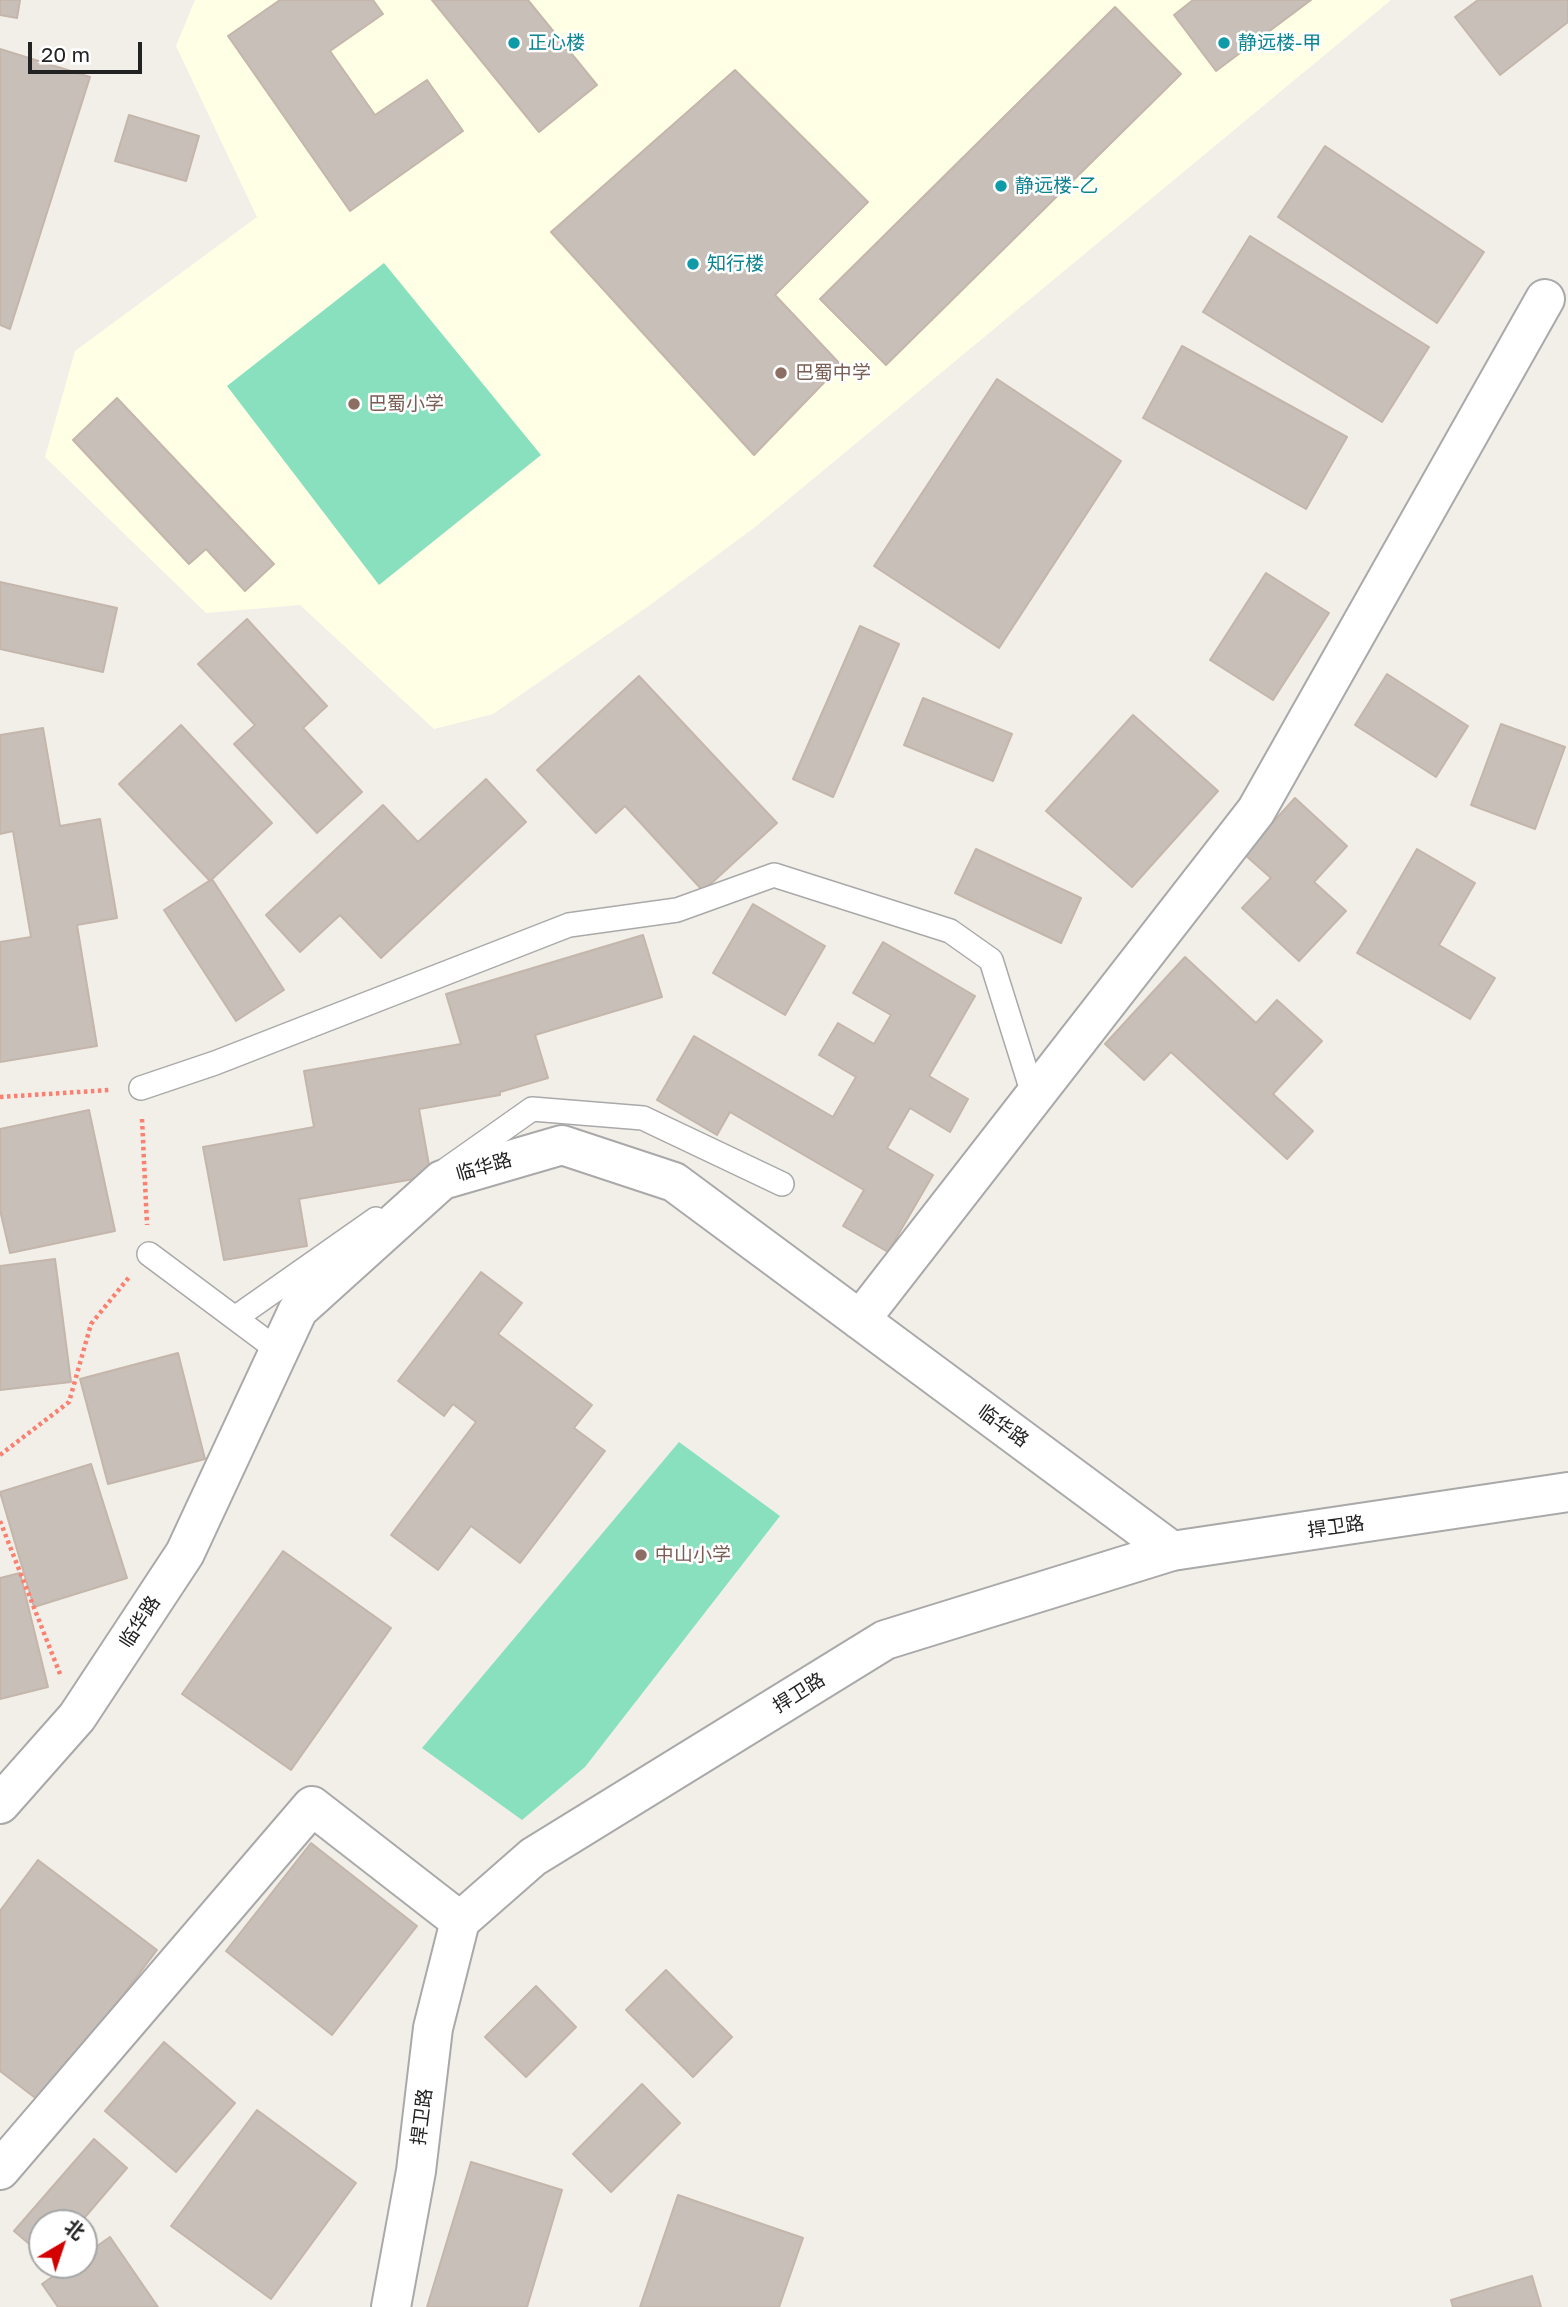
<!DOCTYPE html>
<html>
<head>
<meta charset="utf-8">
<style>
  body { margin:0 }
  #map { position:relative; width:1568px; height:2307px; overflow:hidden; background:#f2efe9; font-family:"Golos Text","Noto Sans SC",sans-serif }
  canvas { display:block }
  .north { position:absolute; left:28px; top:2209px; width:70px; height:70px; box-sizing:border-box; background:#fff; border:2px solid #a7a7a7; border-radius:50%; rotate:39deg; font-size:19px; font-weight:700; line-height:28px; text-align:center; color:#222 }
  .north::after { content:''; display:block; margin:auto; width:24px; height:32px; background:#d40000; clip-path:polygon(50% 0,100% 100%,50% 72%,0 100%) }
  .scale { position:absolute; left:28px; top:42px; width:114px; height:32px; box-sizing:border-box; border:4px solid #222; border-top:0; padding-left:9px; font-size:21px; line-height:24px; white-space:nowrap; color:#222; -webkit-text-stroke:5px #fff; paint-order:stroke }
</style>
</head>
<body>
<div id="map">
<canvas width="1568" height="2307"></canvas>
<div class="north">北</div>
<div class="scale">20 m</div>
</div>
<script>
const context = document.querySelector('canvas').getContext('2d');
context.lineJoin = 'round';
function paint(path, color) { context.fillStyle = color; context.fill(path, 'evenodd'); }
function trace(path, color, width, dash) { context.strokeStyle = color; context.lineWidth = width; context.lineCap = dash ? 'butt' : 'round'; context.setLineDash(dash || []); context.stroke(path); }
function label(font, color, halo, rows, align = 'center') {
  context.font = font + ' "Golos Text","Noto Sans SC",sans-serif'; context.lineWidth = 5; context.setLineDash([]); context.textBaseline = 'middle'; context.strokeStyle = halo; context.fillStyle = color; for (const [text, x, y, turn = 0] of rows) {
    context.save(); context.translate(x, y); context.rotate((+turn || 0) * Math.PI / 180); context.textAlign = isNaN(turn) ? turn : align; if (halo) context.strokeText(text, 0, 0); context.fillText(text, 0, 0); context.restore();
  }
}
paint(new Path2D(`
  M 195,0 L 1391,0 L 755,527 L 650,605 L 493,714 L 434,729 L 300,605 L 206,613 L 45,457 L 75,351 L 257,217 L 176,46 Z`), '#ffffe5');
paint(new Path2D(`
  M 384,263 L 541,455 L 379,585 L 227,386 Z
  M 679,1442 L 780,1516 L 585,1767 L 522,1820 L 422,1748 Z`), '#88e0be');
const building = new Path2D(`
  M 0,0 L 20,0 L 17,18 L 0,15 Z
  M 280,0 L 373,0 L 383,14 L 330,51 L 375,115 L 427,80 L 463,131 L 350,211 L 228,36 Z
  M 432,0 L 528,0 L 597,85 L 539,132 Z
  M 1193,0 L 1311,0 L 1216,71 L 1174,15 Z
  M 1478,0 L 1568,0 L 1568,22 L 1500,75 L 1455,17 Z
  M 1115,7 L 1181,74 L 886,365 L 820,299 Z
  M 0,49 L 90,77 L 10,329 L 0,325 Z
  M 735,70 L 868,202 L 775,295 L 841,365 L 754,455 L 551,232 Z
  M 129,115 L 199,136 L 186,181 L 115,161 Z
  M 1325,146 L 1484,252 L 1437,323 L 1278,217 Z
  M 1250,236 L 1429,347 L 1382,422 L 1203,312 Z
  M 1182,346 L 1347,437 L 1306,509 L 1143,418 Z
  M 997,379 L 1121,461 L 999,648 L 874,566 Z
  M 117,398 L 274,564 L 245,591 L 206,549 L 189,564 L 73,440 Z
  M 1266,573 L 1329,613 L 1273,700 L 1210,660 Z
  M 0,582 L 117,608 L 103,672 L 0,649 Z
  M 247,619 L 327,706 L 303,728 L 362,792 L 317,833 L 234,744 L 255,725 L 198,664 Z
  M 860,626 L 899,644 L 833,797 L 793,779 Z
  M 1387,674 L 1468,726 L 1436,777 L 1355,725 Z
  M 639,676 L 777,823 L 703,891 L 625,806 L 596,833 L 537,770 Z
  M 923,698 L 1012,734 L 993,781 L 904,745 Z
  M 1133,715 L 1218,791 L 1132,887 L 1046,811 Z
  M 1501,724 L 1565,747 L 1535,829 L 1471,805 Z
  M 181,725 L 272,823 L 210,881 L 119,784 Z
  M 43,728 L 60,826 L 100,819 L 117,918 L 77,925 L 97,1046 L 0,1062 L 0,942 L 31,937 L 13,831 L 0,834 L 0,735 Z
  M 486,779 L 526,822 L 381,958 L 340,915 L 300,952 L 266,915 L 383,805 L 418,842 Z
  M 1295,798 L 1347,846 L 1314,882 L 1346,911 L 1299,961 L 1242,908 L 1271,878 L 1244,854 Z
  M 976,849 L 1081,898 L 1061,943 L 955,893 Z
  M 1417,849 L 1475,883 L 1439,945 L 1495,978 L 1470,1019 L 1357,953 Z
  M 212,879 L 284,990 L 236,1021 L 164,910 Z
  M 753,904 L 825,946 L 785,1015 L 713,973 Z
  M 643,935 L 662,997 L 535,1035 L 548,1078 L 500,1092 L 500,1095 L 419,1109 L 431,1176 L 299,1199 L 307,1246 L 224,1260 L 203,1147 L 314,1127 L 304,1071 L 461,1044 L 446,994 Z
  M 883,942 L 975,996 L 929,1076 L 968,1099 L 950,1132 L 910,1108 L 887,1148 L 933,1175 L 888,1252 L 843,1226 L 864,1190 L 730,1112 L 717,1135 L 657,1100 L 694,1036 L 833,1117 L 856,1077 L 819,1055 L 838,1023 L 874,1044 L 891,1015 L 853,993 Z
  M 1185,957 L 1256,1023 L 1277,1000 L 1322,1041 L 1273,1094 L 1313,1131 L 1287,1159 L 1171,1052 L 1144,1080 L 1105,1044 Z
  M 89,1110 L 115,1231 L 10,1253 L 0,1210 L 0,1129 Z
  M 55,1259 L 71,1382 L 0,1390 L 0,1266 Z
  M 481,1272 L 522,1303 L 498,1334 L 592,1405 L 574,1428 L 605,1451 L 520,1563 L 471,1526 L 438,1570 L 391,1535 L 476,1422 L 453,1404 L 444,1416 L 398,1381 Z
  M 178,1353 L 205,1459 L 108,1484 L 80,1379 Z
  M 91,1464 L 127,1578 L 34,1607 L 0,1492 Z
  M 283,1551 L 391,1628 L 291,1770 L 182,1694 Z
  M 20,1573 L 48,1687 L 0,1699 L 0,1578 Z
  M 311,1843 L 417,1926 L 332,2035 L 226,1951 Z
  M 38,1860 L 157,1950 L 42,2103 L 0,2071 L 0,1911 Z
  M 666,1970 L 732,2037 L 693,2077 L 626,2010 Z
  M 536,1986 L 576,2027 L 526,2077 L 485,2037 Z
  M 164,2042 L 235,2103 L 176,2172 L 105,2111 Z
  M 642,2084 L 680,2123 L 611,2192 L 573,2154 Z
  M 257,2110 L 356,2183 L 271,2299 L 171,2226 Z
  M 94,2139 L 127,2168 L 80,2223 L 42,2223 L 42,2255 L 14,2231 Z
  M 471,2162 L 562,2190 L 527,2307 L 427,2307 Z
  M 678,2195 L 803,2238 L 779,2307 L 640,2307 Z
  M 110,2237 L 158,2307 L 58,2307 L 42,2284 L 69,2265 L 84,2265 L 84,2255 Z
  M 1532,2276 L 1541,2307 L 1453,2307 L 1451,2300 Z`);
paint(building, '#c7bfb8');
trace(building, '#c4b6ab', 2);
const service = new Path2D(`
  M 141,1088 L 215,1063 L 569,925 L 677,910 L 774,875 L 950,931 L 991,960 L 1034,1097
  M 447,1169 L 532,1109 L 643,1118 L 782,1184
  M 149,1254 L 279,1351
  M 235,1318 L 376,1219`);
const minor = new Path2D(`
  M 860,1320 L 1256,811 L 1545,299
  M 0,1804 L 77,1717 L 185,1553 L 298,1310 L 442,1180 L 562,1145 L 674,1182 L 1172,1551
  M 0,2170 L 312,1806 L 460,1921`);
const tertiary = new Path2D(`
  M 391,2307 L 416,2171 L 433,2028 L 460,1921 L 533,1857 L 885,1640 L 1172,1551 L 1568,1492`);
trace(service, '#a9a9a9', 26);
trace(minor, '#a9a9a9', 42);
trace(tertiary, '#a9a9a9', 42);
trace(new Path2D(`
  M 0,1097 L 110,1090
  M 142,1119 L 147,1225
  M 0,1455 L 69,1402 L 91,1324 L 130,1276
  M 0,1521 L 60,1674`), '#fa8072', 4.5, [3.5, 3.5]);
trace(service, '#fff', 23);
trace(minor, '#fff', 38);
trace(tertiary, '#fff', 38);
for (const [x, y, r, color] of [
  [514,43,7,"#0f9aa8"],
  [1224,43,7,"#0f9aa8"],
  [1001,186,7,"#0f9aa8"],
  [693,264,7,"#0f9aa8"],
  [781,373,7,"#8d6e63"],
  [354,404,7,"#8d6e63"],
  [641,1555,7,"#8d6e63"]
]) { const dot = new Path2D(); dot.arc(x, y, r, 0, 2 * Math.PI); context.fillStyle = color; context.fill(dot); trace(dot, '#fff', 2.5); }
label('19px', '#0d838f', '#fff', [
  ["正心楼",528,43],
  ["静远楼-甲",1238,43],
  ["静远楼-乙",1015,186],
  ["知行楼",707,264]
], 'left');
label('19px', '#785e54', '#fff', [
  ["巴蜀中学",795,373],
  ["巴蜀小学",368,404],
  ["中山小学",655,1555]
], 'left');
label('19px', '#222', '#fff', [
  ["临华路",484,1167,-16],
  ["临华路",1003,1426,36],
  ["捍卫路",1336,1527,-8],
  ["临华路",140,1622,-57],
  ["捍卫路",799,1693,-32],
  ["捍卫路",422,2117,-83]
]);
</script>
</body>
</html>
